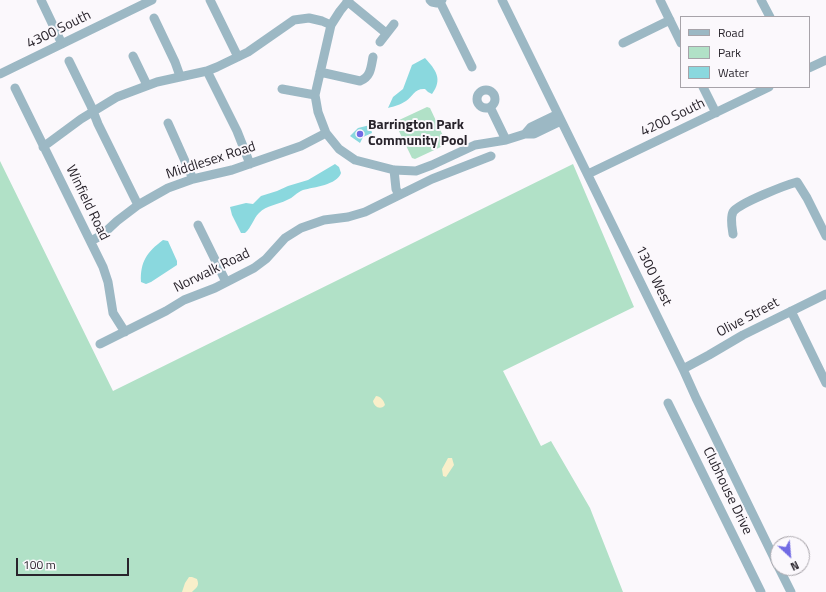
<!DOCTYPE html>
<html>
<head>
<meta charset="utf-8">
<style>
  body { margin:0 }
  #map { position:relative; width:826px; height:592px; overflow:hidden; background:#fbf8fc; font-family:"Titillium Web",sans-serif }
  canvas { display:block }
  .legend { position:absolute; left:680px; top:16px; width:130px; height:72px; box-sizing:border-box; background:#fbf8fc; border:1px solid #a7a3a9; margin:0; padding:5px 7px; list-style:none; font-size:12px; color:#29242c }
  .legend li { display:flex; align-items:center; gap:8px; height:20px }
  .legend b { width:20px; border:1px solid #a7a3a9 }
  .north { position:absolute; left:770px; top:536px; width:40px; height:40px; box-sizing:border-box; background:#fbf8fc; border:1px solid #a7a3a9; border-radius:50%; rotate:154deg; font-size:11px; font-weight:700; line-height:16px; text-align:center; color:#29242c }
  .north::after { content:''; display:block; margin:auto; width:14px; height:18px; background:#716ae4; clip-path:polygon(50% 0,100% 100%,50% 72%,0 100%) }
  .scale { position:absolute; left:16px; top:558px; width:113px; height:18px; box-sizing:border-box; border:2px solid #29242c; border-top:0; padding-left:5px; font-size:12px; line-height:14px; white-space:nowrap; color:#29242c; -webkit-text-stroke:3px #fbf8fc; paint-order:stroke }
</style>
</head>
<body>
<div id="map">
<canvas width="826" height="592"></canvas>
<ul class="legend">
<li><b style="height:5px;background:#9cb8c4"></b>Road</li>
<li><b style="height:11px;background:#b1e1c7"></b>Park</li>
<li><b style="height:11px;background:#8ad8de"></b>Water</li>
</ul>
<div class="north">N</div>
<div class="scale">100 m</div>
</div>
<script>
const context = document.querySelector('canvas').getContext('2d');
context.lineJoin = 'round';
function paint(path, color) { context.fillStyle = color; context.fill(path, 'evenodd'); }
function trace(path, color, width, dash) { context.strokeStyle = color; context.lineWidth = width; context.lineCap = dash ? 'butt' : 'round'; context.setLineDash(dash || []); context.stroke(path); }
function label(font, color, halo, rows, align = 'center') {
  context.font = font + ' "Titillium Web",sans-serif'; context.lineWidth = 4; context.setLineDash([]); context.textBaseline = 'middle'; context.strokeStyle = halo; context.fillStyle = color; for (const [text, x, y, turn = 0] of rows) {
    context.save(); context.translate(x, y); context.rotate((+turn || 0) * Math.PI / 180); context.textAlign = isNaN(turn) ? turn : align; if (halo) context.strokeText(text, 0, 0); context.fillText(text, 0, 0); context.restore();
  }
}
paint(new Path2D(`
  M 427,107 L 430,108 L 446,142 L 445,145 L 415,159 L 412,158 L 396,125 L 397,121 Z
  M 0,161 L 113,391 L 573,164 L 634,307 L 503,371 L 541,446 L 551,441 L 590,508 L 623,592 L 0,592 Z`), '#b1e1c7');
paint(new Path2D(`
  M 376,396 C 380,396 384,400 385,405 L 383,407 C 378,409 374,406 373,401 Z
  M 448,458 L 452,458 L 454,465 L 446,477 L 443,476 L 442,469 Z
  M 189,577 L 192,577 L 197,579 C 200,586 196,588 192,592 L 182,592 L 185,583 Z`), '#f9efca');
paint(new Path2D(`
  M 425,58 C 436,70 443,79 432,94 L 428,92 L 425,89 C 415,88 413,96 406,101 C 400,105 395,106 388,108 L 393,97 L 403,89 L 412,65 Z
  M 370,125 L 372,133 L 363,137 L 360,143 L 350,136 L 358,128 Z
  M 335,164 L 339,167 L 341,173 C 337,185 314,187 303,190 C 297,192 293,198 287,200 C 277,205 267,205 259,213 C 253,219 252,227 245,233 L 241,233 L 232,215 L 230,207 L 246,203 L 253,204 L 261,196 L 277,191 L 288,186 L 308,180 Z
  M 163,240 L 168,241 L 177,261 L 177,265 L 151,282 L 146,284 L 141,282 C 140,262 147,252 163,240 Z`), '#8ad8de');
trace(new Path2D(`
  M 41,0 L 62,44
  M 210,0 L 238,57
  M 349,0 L 340,11 L 331,25 L 315,95 L 318,112 L 326,133 L 339,149 L 355,160 L 394,170 L 416,171 L 432,165 L 475,145 L 506,140 L 525,134 L 534,134 L 561,121
  M 430,0 L 432,2 L 437,3 L 442,0
  M 502,0 L 683,369 L 696,398 L 778,566
  M 660,0 L 681,43
  M 761,0 L 770,17
  M 347,1 L 386,33
  M 440,2 L 472,67
  M 154,18 L 175,62 L 180,76
  M 380,42 L 394,24
  M 623,43 L 670,20
  M 133,56 L 147,85
  M 69,61 L 91,106 L 98,124 L 138,205
  M 809,68 L 826,60
  M 207,71 L 237,131 L 250,164
  M 320,72 L 360,81 C 371,77 371,67 373,57
  M 0,74 L 152,0
  M 703,87 L 716,113
  M 15,88 L 103,267 L 108,282 L 113,313 L 125,332
  M 282,89 L 315,95
  M477 99a9 9 0 1 1 18 0a9 9 0 1 1-18 0Z
  M 490,107 L 506,140
  M 168,123 L 193,179
  M 525,134 L 531,127 L 558,114
  M 43,147 L 81,119 L 117,97 L 157,82 L 207,71 L 217,67 L 248,52 L 294,20 L 309,18 L 322,21 L 331,25
  M 394,170 L 396,189 L 399,195
  M 588,174 L 769,87
  M 198,225 L 226,282
  M 733,234 C 732,227 730,218 733,212 C 739,203 786,185 797,182 L 807,198 L 826,236
  M 91,241 L 102,235 L 117,221 L 138,205 L 168,188 L 193,179 L 232,170 L 301,146 L 326,133
  M 791,311 L 826,383
  M 100,344 L 166,311 L 184,300 L 215,288 L 254,268 L 266,259 L 285,238 L 301,228 L 324,220 L 348,217 L 365,212 L 432,179 L 491,156
  M 683,369 L 709,355 L 743,335 L 826,294
  M 668,403 L 761,592
  M 779,568 L 791,592`), '#9cb8c4', 9);
for (const [x, y, r, color] of [
  [360,134,4,"#716ae4"]
]) { const dot = new Path2D(); dot.arc(x, y, r, 0, 2 * Math.PI); context.fillStyle = color; context.fill(dot); trace(dot, '#fbf8fc', 1.5); }
label('14px', '#29242c', '#fbf8fc', [
  ["4300 South",59,30,-26],
  ["4200 South",673,118,-26],
  ["Middlesex Road",211,161,-18],
  ["Winfield Road",87,203,64],
  ["Norwalk Road",212,271,-26],
  ["1300 West",653,276,64],
  ["Olive Street",748,318,-28],
  ["Clubhouse Drive",727,491,64]
]);
label('bold 14px', '#29242c', '#fbf8fc', [
  ["Barrington Park",368,126],
  ["Community Pool",368,142]
], 'left');
</script>
</body>
</html>
